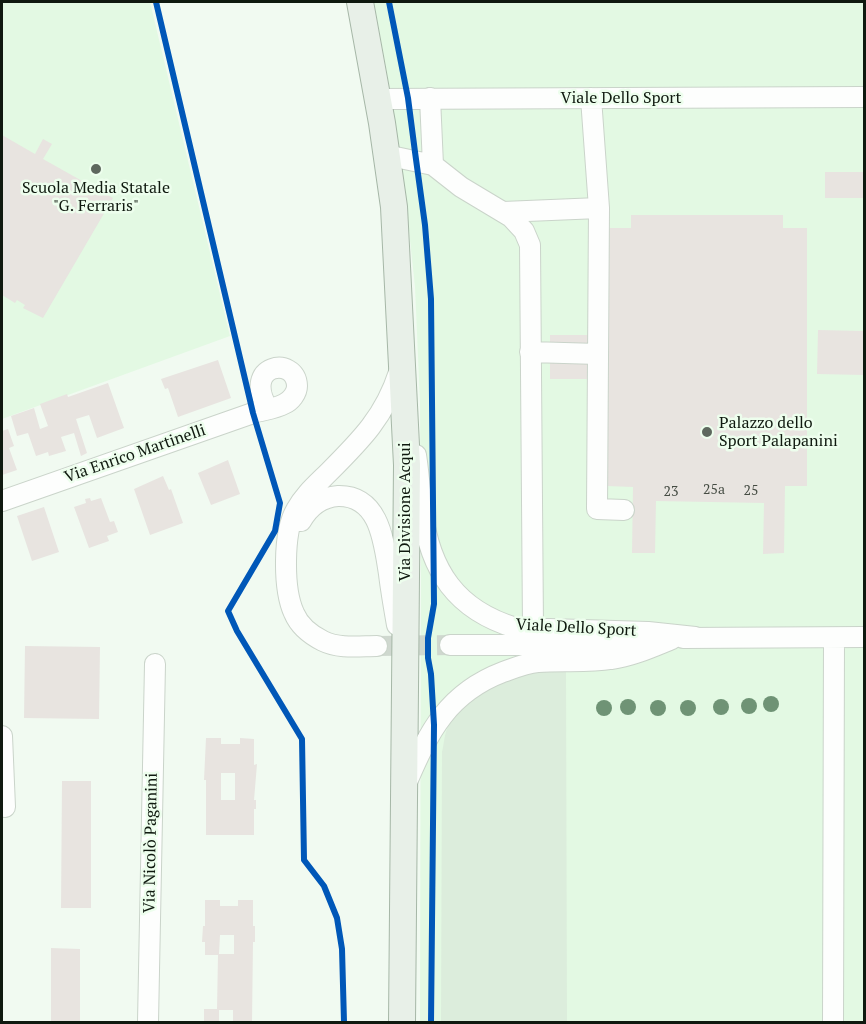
<!DOCTYPE html>
<html>
<head>
<meta charset="utf-8">
<style>
  body { margin:0 }
  #map { position:relative; width:866px; height:1024px; overflow:hidden; background:#f1faf1; font-family:"PT Serif",serif }
  canvas { display:block }
  .frame { position:absolute; inset:0; border:3px solid #0f190f; pointer-events:none }
</style>
</head>
<body>
<div id="map">
<canvas width="866" height="1024"></canvas>
<div class="frame"></div>
</div>
<script>
const context = document.querySelector('canvas').getContext('2d');
context.lineJoin = 'round';
function paint(path, color) { context.fillStyle = color; context.fill(path, 'evenodd'); }
function trace(path, color, width, dash) { context.strokeStyle = color; context.lineWidth = width; context.lineCap = dash ? 'butt' : 'round'; context.setLineDash(dash || []); context.stroke(path); }
function label(font, color, halo, rows, align = 'center') {
  context.font = font + ' "PT Serif",serif'; context.lineWidth = 5; context.setLineDash([]); context.textBaseline = 'middle'; context.strokeStyle = halo; context.fillStyle = color; for (const [text, x, y, turn = 0] of rows) {
    context.save(); context.translate(x, y); context.rotate((+turn || 0) * Math.PI / 180); context.textAlign = isNaN(turn) ? turn : align; if (halo) context.strokeText(text, 0, 0); context.fillText(text, 0, 0); context.restore();
  }
}
paint(new Path2D(`
  M 2,2 L 150,2 L 230,336 L 2,419 Z
  M 374,2 L 864,2 L 864,1022 L 420,1022 L 421,584 L 420,402 L 415,287 L 404,184 L 388,79 Z`), '#e3f9e3');
paint(new Path2D(`
  M 566,669 L 567,1022 L 441,1022 L 442,752 C 444,745 444,736 447,729 C 456,705 495,680 519,673 C 533,669 552,670 566,669 Z`), '#dceddc');
paint(new Path2D(`
  M 2,135 L 35,154 L 43,139 L 52,144 L 43,159 L 84,182 L 82,185 L 91,190 L 93,187 L 113,198 L 43,318 L 23,308 L 25,305 L 17,300 L 15,303 L 2,295 Z
  M 825,172 L 864,172 L 864,198 L 825,198 Z
  M 631,215 L 783,215 L 783,228 L 807,228 L 807,486 L 785,486 L 784,553 L 763,554 L 764,503 L 656,501 L 655,553 L 632,553 L 633,487 L 607,486 L 607,379 L 550,379 L 550,335 L 591,335 L 607,228 L 631,228 Z
  M 818,330 L 864,331 L 864,375 L 817,374 Z
  M 218,360 L 231,398 L 178,417 L 168,388 L 165,389 L 161,379 Z
  M 108,383 L 124,428 L 97,438 L 89,415 L 76,419 L 87,453 L 81,456 L 74,433 L 61,437 L 66,451 L 49,456 L 48,452 L 36,456 L 28,433 L 17,436 L 11,416 L 34,408 L 40,429 L 48,426 L 40,404 L 67,394 L 68,397 Z
  M 8,429 L 14,446 L 9,448 L 17,470 L 2,475 L 2,431 Z
  M 228,460 L 240,494 L 211,505 L 198,473 Z
  M 163,476 L 169,490 L 171,489 L 183,523 L 150,535 L 134,489 Z
  M 90,498 L 91,501 L 101,498 L 110,522 L 114,521 L 118,532 L 107,536 L 109,541 L 89,548 L 74,507 L 86,503 L 85,499 Z
  M 44,507 L 59,552 L 32,561 L 17,516 Z
  M 25,646 L 100,647 L 99,719 L 24,718 Z
  M 206,738 L 221,738 L 221,744 L 240,744 L 240,738 L 254,739 L 254,765 L 257,764 L 254,800 L 256,800 L 256,809 L 254,809 L 254,835 L 206,835 L 206,780 L 204,780 ZM 221,773 L 235,773 L 235,800 L 221,800 Z
  M 62,781 L 91,781 L 91,908 L 61,908 Z
  M 205,900 L 220,900 L 220,906 L 238,906 L 238,900 L 253,900 L 253,926 L 255,926 L 255,942 L 253,942 L 252,1022 L 233,1022 L 233,1010 L 219,1010 L 219,1022 L 204,1022 L 204,1009 L 217,1009 L 218,955 L 205,955 L 205,942 L 202,942 L 203,926 L 205,926 ZM 220,935 L 234,935 L 234,954 L 219,954 Z
  M 51,948 L 80,949 L 80,1022 L 51,1022 Z`), '#e8e4e0');
trace(new Path2D(`
  M 377,646 L 450,645`), '#cfd8cf', 20, [20, 10]);
const minor = new Path2D(`
  M 430,98 L 433,165
  M 377,99 L 864,97
  M 386,155 L 433,165 L 461,187 L 511,217 L 524,231 L 530,245 L 533,628
  M 599,208 L 597,509 L 624,510
  M 503,212 L 599,208 L 591,98
  M 530,352 L 598,354
  M 416,455 C 419,474 420,492 422,510 C 430,571 456,610 516,628 L 648,632 L 695,637
  M 2,501 L 253,413 C 263,410 275,409 284,404 C 291,401 297,393 297,386 C 296,355 241,364 268,409
  M 301,521 C 309,507 322,497 338,496 C 380,495 384,543 389,574 C 391,591 394,608 397,625
  M 683,638 L 864,637
  M 450,645 L 573,645 L 639,642
  M 377,646 C 360,646 339,649 323,641 C 311,635 299,625 294,613 C 283,589 283,532 296,510 C 304,495 317,484 329,472 C 361,440 385,416 399,372
  M 2,736 L 5,807
  M 407,782 C 429,731 448,693 503,672 C 514,668 526,663 538,662 C 562,660 587,663 611,659 C 633,656 652,647 672,639
  M 148,1022 L 155,664
  M 833,1022 L 834,638`);
const major = new Path2D(`
  M 360,2 L 382,123 L 394,207 L 407,465 L 402,1022`);
trace(minor, '#cad4ca', 22);
trace(major, '#a6b7a7', 28);
trace(minor, '#fdfefd', 20);
trace(major, '#e8f0e8', 26);
trace(new Path2D(`
  M 156,2 L 253,413 L 280,503 L 275,531 L 228,611 L 237,631 L 302,739 L 304,860 L 324,886 L 337,918 L 342,949 L 344,1022
  M 389,2 L 408,98 L 415,152 L 425,225 L 431,299 L 434,604 L 428,638 L 428,658 L 431,674 L 434,725 L 431,1022`), '#0057b8', 6);
context.fillStyle = '#6f9375';
for (const [x, y] of [
  [771,704],
  [749,706],
  [628,707],
  [721,707],
  [604,708],
  [658,708],
  [688,708]
]) { context.beginPath(); context.arc(x, y, 8, 0, 2 * Math.PI); context.fill(); }
for (const [x, y, r, color] of [
  [96,169,6,"#5e685e"],
  [707,432,6,"#5e685e"]
]) { const dot = new Path2D(); dot.arc(x, y, r, 0, 2 * Math.PI); context.fillStyle = color; context.fill(dot); trace(dot, '#edfeed', 2); }
label('14px', '#454c43', null, [
  ["25a",714,490],
  ["25",751,491],
  ["23",671,492]
]);
label('16px', '#0f190f', '#edfeed', [
  ["Viale Dello Sport",621,98],
  ["Via Enrico Martinelli",135,454,-19],
  ["Via Divisione Acqui",405,512,-90],
  ["Viale Dello Sport",576,628,3],
  ["Via Nicolò Paganini",151,843,-89]
]);
label('16px', '#0f190f', '#edfeed', [
  ["Scuola Media Statale",96,188],
  ["\"G. Ferraris\"",96,206],
  ["Palazzo dello",719,423,"left"],
  ["Sport Palapanini",719,441,"left"]
]);
</script>
</body>
</html>
